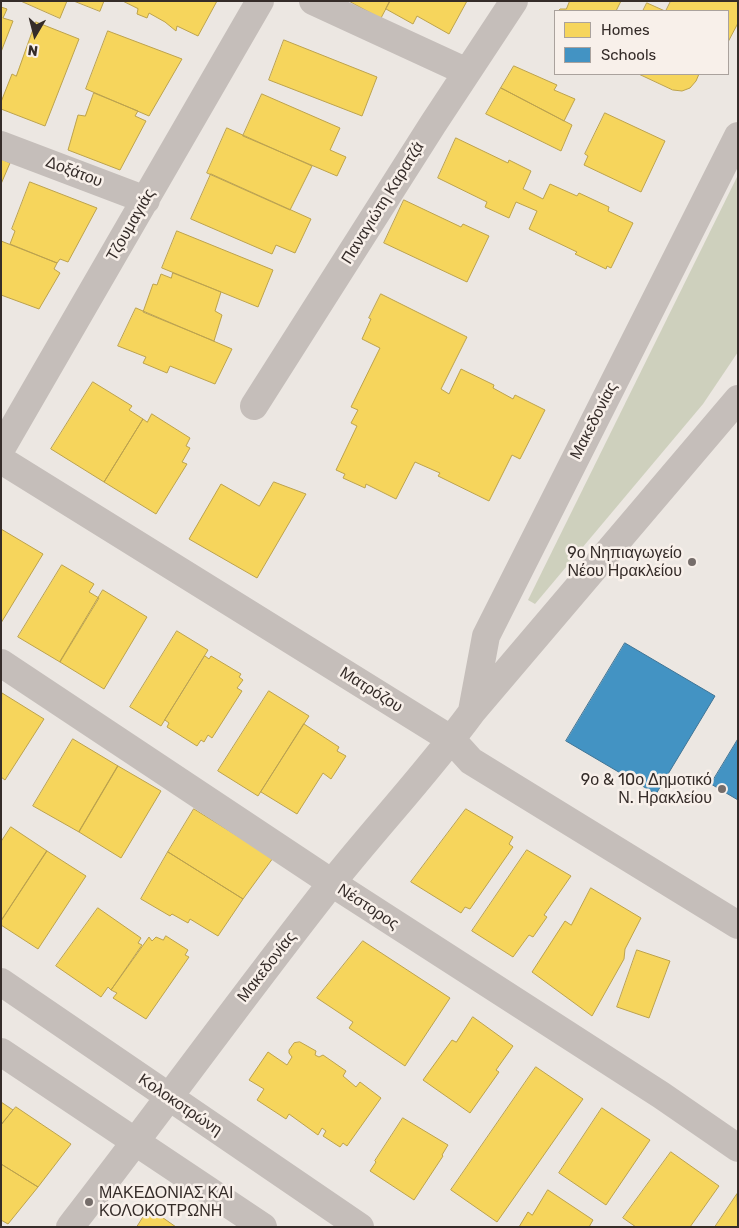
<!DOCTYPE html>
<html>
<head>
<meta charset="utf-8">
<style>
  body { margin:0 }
  #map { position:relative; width:739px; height:1228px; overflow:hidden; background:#ece7e2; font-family:Rubik,sans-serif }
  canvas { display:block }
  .frame { position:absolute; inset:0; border:2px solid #352c29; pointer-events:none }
  .legend { position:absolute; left:554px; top:10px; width:175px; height:65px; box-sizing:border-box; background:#f8f0ea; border:1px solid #aaa29d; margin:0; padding:6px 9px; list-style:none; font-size:15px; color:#352c29 }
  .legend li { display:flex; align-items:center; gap:10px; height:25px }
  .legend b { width:25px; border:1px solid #aaa29d }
  .north { position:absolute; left:10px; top:10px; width:50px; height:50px; -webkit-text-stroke:4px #f8f0ea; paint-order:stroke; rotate:188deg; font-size:14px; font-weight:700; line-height:20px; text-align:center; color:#352c29 }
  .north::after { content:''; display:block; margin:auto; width:18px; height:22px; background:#352c29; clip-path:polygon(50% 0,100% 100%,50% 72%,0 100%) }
</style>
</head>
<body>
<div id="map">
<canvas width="739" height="1228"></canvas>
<div class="frame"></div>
<ul class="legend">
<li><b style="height:14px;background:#f6d55c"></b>Homes</li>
<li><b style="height:14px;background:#4393c3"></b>Schools</li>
</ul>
<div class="north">N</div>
</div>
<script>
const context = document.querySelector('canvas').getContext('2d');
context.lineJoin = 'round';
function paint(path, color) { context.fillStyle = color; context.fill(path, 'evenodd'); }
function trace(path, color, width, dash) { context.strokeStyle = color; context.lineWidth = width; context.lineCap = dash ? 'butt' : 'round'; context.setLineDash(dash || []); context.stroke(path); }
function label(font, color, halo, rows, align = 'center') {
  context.font = font + ' Rubik,sans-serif'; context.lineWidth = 5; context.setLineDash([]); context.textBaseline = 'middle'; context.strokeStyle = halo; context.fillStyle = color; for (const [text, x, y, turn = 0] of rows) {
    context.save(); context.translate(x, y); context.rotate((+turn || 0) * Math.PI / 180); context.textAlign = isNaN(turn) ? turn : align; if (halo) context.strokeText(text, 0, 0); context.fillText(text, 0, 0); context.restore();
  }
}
paint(new Path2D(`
  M 738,175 L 738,352 L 703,404 L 535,604 L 528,600 Z`), '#ced0bd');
const homes = new Path2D(`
  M 21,1 L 67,1 L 60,18 Z
  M 74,1 L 104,1 L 100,11 Z
  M 123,1 L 217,1 L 198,36 L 177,26 L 176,31 L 165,22 L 149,13 L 147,18 L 137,14 L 138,9 Z
  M 349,1 L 390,1 L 381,18 Z
  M 390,1 L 467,1 L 449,34 L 417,16 L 413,24 L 386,9 Z
  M 570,1 L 621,1 L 616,11 L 558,11 L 560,9 L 566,9 Z
  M 671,1 L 738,1 L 738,23 L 728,42 L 728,11 L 666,11 Z
  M 647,3 L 665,11 L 643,11 Z
  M 1,7 L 7,9 L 3,18 L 13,21 L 1,52 Z
  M 36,22 L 79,39 L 45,126 L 1,109 L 1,102 L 12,74 L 16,76 Z
  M 108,31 L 182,59 L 149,116 L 86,89 Z
  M 284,40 L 377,77 L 362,116 L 269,80 Z
  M 514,66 L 557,85 L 554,90 L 575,99 L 564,121 L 501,88 Z
  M 639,74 L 699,74 L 696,81 L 690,88 L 682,91 L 673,90 Z
  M 501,88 L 572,125 L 561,151 L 486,114 Z
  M 94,93 L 138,111 L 135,116 L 146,121 L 120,170 L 68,150 L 78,115 L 85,116 Z
  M 262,94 L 340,128 L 330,150 L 346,157 L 337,176 L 243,136 Z
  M 605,113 L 665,141 L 641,192 L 584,165 L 588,156 L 585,154 Z
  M 227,128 L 312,166 L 290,210 L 207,173 Z
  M 456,138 L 508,163 L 509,160 L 531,171 L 523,189 L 543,199 L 550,184 L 577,196 L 579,193 L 609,207 L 608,211 L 633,223 L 611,268 L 607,266 L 606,269 L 575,254 L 577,252 L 529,229 L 537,211 L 516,202 L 509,218 L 485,207 L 487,202 L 438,178 Z
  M 1,159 L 10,163 L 1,184 Z
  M 211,174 L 311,219 L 295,253 L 276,245 L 272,254 L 191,219 Z
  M 30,182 L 97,208 L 68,262 L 60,259 L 57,263 L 10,244 L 15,231 L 12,229 Z
  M 404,200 L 461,227 L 463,224 L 489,236 L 467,282 L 384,243 Z
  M 177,231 L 273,270 L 258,307 L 162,268 Z
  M 1,241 L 57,263 L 54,269 L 60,273 L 39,309 L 1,295 Z
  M 173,273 L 221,292 L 215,311 L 222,315 L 214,341 L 143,312 L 153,284 L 157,285 L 161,274 L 171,278 Z
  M 381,294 L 467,337 L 441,389 L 449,394 L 461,369 L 494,385 L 493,388 L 513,399 L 515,395 L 545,410 L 520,459 L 512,455 L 489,501 L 438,476 L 440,473 L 415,462 L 396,499 L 366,484 L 365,488 L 343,478 L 345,474 L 336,470 L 357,426 L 351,423 L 358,410 L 351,407 L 380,348 L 362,339 L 371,319 L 369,318 Z
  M 136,308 L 232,349 L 215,384 L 170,366 L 167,373 L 143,363 L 146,357 L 118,346 Z
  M 93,382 L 132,406 L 129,410 L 143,419 L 104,482 L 51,449 Z
  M 152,414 L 190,438 L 186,446 L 190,448 L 182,462 L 187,464 L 156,514 L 104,482 L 143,419 L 147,422 Z
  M 274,482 L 306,494 L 257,578 L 189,539 L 221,484 L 259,506 Z
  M 1,529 L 43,554 L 1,623 Z
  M 62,565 L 94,584 L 89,592 L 99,598 L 60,662 L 18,637 Z
  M 103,590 L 147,617 L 104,689 L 60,662 Z
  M 177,631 L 208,650 L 161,726 L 130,707 Z
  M 205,656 L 209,659 L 211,656 L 241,674 L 239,677 L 243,680 L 237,688 L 242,691 L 212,738 L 208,735 L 204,742 L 201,740 L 197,746 L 167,727 L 169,723 L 165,720 Z
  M 269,691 L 309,716 L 258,796 L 218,771 Z
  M 2,693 L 44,719 L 5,780 L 1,777 Z
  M 304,724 L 339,747 L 337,751 L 346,756 L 331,779 L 323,773 L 297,814 L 261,792 Z
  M 73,739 L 118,766 L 79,832 L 33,806 Z
  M 118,766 L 161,791 L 121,858 L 79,832 Z
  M 194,809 L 273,858 L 243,899 L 168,852 Z
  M 466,809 L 513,837 L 509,844 L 513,847 L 470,909 L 465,907 L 461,913 L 411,882 Z
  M 11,827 L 47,851 L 1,921 L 1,842 Z
  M 527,850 L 571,876 L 544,915 L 547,917 L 533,937 L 529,935 L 513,957 L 472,931 Z
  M 47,851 L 86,876 L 38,949 L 1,925 L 1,921 Z
  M 168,852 L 243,899 L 218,936 L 190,919 L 188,923 L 172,914 L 170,916 L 141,899 Z
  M 591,888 L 641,918 L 625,949 L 624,959 L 592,1016 L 532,972 L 565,921 L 571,925 Z
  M 98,908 L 141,938 L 138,943 L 142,945 L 111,990 L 108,987 L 101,997 L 56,966 Z
  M 166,936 L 188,950 L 185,955 L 189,957 L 146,1019 L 113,998 L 117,993 L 111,990 L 149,937 L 152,941 L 156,937 L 163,940 Z
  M 363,941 L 450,998 L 405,1066 L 349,1028 L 353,1022 L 317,998 Z
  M 637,950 L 670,961 L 649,1018 L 617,1007 Z
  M 473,1017 L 513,1046 L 496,1070 L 499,1072 L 470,1113 L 423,1080 L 452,1040 L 456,1042 Z
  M 300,1042 L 316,1051 L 315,1055 L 319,1057 L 323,1055 L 346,1071 L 343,1076 L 356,1087 L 360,1082 L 381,1098 L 347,1146 L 343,1143 L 340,1147 L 323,1136 L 326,1131 L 322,1128 L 318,1135 L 289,1114 L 286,1119 L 257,1100 L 264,1089 L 249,1080 L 268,1052 L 287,1065 L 292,1057 L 289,1053 L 289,1050 L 294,1043 Z
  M 536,1067 L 583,1099 L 497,1222 L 451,1190 Z
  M 1,1102 L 13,1110 L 1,1125 Z
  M 16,1107 L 71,1144 L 38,1187 L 1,1164 L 1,1125 Z
  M 602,1108 L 650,1140 L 606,1205 L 559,1173 Z
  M 403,1118 L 448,1145 L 442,1155 L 443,1156 L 414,1200 L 370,1171 L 376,1162 L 375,1161 Z
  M 671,1152 L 719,1186 L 690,1227 L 636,1227 L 623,1218 Z
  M 1,1164 L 38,1187 L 8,1224 L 1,1220 Z
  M 548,1190 L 593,1220 L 589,1227 L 519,1227 L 528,1212 L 532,1215 Z
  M 737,1194 L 738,1227 L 715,1227 Z
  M 149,1208 L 176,1227 L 137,1227 Z`);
paint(homes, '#f6d55c');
trace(homes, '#bca24d', 1);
const schools = new Path2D(`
  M 625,643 L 715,696 L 656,794 L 566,741 Z
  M 738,739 L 738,800 L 711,784 Z`);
paint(schools, '#4393c3');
trace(schools, '#3f7495', 1);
trace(new Path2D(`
  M 313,1 L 467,72
  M 1,145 L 146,200
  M 254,406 L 433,124 L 514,1
  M 1,449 L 260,1
  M 1,460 L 452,740 L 471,761 L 738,925
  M 1,663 L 332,883 L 661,1095 L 738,1148
  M 472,711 L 486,636 L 738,136
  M 1,982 L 360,1227
  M 1,1052 L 263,1227
  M 70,1227 C 158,1114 242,997 331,884 C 377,826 428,772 472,712 L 738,399`), '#c5beba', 28);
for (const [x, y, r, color] of [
  [692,562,5,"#756d6a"],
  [722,789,5,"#756d6a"],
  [89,1202,5,"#756d6a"]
]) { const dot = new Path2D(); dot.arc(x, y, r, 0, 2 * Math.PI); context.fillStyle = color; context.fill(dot); trace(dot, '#f8f0ea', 2); }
label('16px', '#352c29', '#f8f0ea', [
  ["Δοξάτου",74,172,21],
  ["Παναγιώτη Καρατζά",383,203,-58],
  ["Τζουμαγιάς",131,225,-60],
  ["Μακεδονίας",594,421,-63],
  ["Ματρόζου",371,690,32],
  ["Νέστορος",368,907,33],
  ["Μακεδονίας",267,967,-52],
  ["Κολοκοτρώνη",180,1105,34]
]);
label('16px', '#352c29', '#f8f0ea', [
  ["9ο Νηπιαγωγείο",682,553],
  ["Νέου Ηρακλείου",682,571],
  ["9ο & 10ο Δημοτικό",712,780],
  ["Ν. Ηρακλείου",712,798],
  ["ΜΑΚΕΔΟΝΙΑΣ ΚΑΙ",99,1193,"left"],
  ["ΚΟΛΟΚΟΤΡΩΝΗ",99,1211,"left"]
], 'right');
</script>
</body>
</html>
